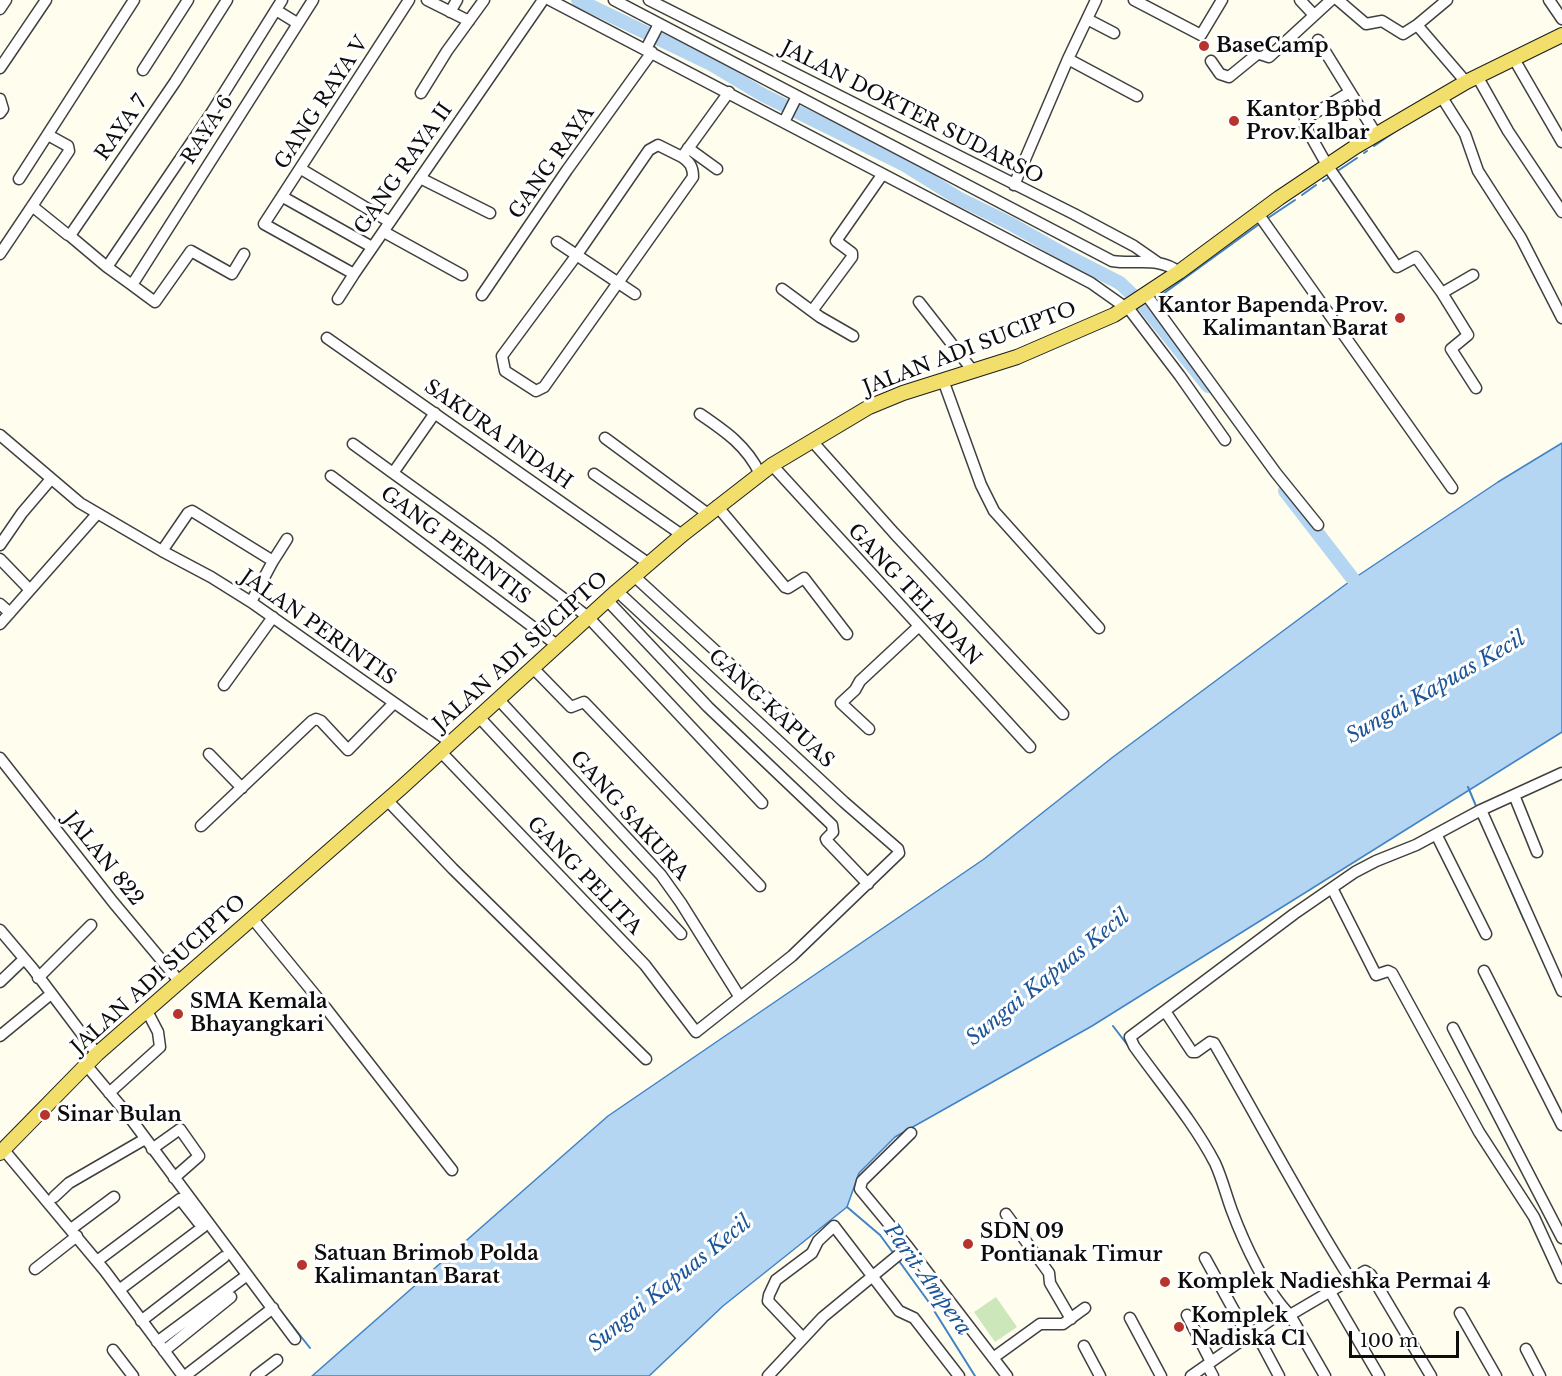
<!DOCTYPE html>
<html>
<head>
<meta charset="utf-8">
<style>
  body { margin:0 }
  #map { position:relative; width:1562px; height:1376px; overflow:hidden; background:#fefdee; font-family:"Libre Baskerville",serif }
  canvas { display:block }
  .scale { position:absolute; left:1349px; top:1331px; width:110px; height:27px; box-sizing:border-box; border:3px solid #0d0d0d; border-top:0; padding-left:8px; font-size:18px; line-height:21px; white-space:nowrap; color:#0d0d0d; -webkit-text-stroke:4px #fff; paint-order:stroke }
</style>
</head>
<body>
<div id="map">
<canvas width="1562" height="1376"></canvas>
<div class="scale">100 m</div>
</div>
<script>
const context = document.querySelector('canvas').getContext('2d');
context.lineJoin = 'round';
function paint(path, color) { context.fillStyle = color; context.fill(path, 'evenodd'); }
function trace(path, color, width, dash) { context.strokeStyle = color; context.lineWidth = width; context.lineCap = dash ? 'butt' : 'round'; context.setLineDash(dash || []); context.stroke(path); }
function label(font, color, halo, rows, align = 'center') {
  context.font = font + ' "Libre Baskerville",serif'; context.lineWidth = 6; context.setLineDash([]); context.textBaseline = 'middle'; context.strokeStyle = halo; context.fillStyle = color; for (const [text, x, y, turn = 0] of rows) {
    context.save(); context.translate(x, y); context.rotate((+turn || 0) * Math.PI / 180); context.textAlign = isNaN(turn) ? turn : align; if (halo) context.strokeText(text, 0, 0); context.fillText(text, 0, 0); context.restore();
  }
}
paint(new Path2D(`
  M 996,1297 L 1017,1327 L 995,1342 L 974,1312 Z`), '#cce7ba');
const water = new Path2D(`
  M 1562,443 L 1562,732 L 1092,1026 L 895,1137 L 859,1173 L 847,1207 L 723,1306 L 649,1376 L 312,1376 L 608,1116 L 984,859 L 1113,757 L 1353,579 L 1498,482 Z`);
paint(water, '#b5d6f3');
trace(water, '#4083c6', 1.5);
trace(new Path2D(`
  M 1374,146 L 1396,131
  M 1364,153 L 1367,151
  M 1339,170 L 1357,158
  M 1323,181 L 1328,178
  M 1302,195 L 1316,185
  M 1268,218 L 1295,200
  M 1156,299 L 1258,225
  M 1145,307 L 1146,306
  M 1468,787 L 1476,806
  M 1507,881 L 1524,920
  M 1113,1026 L 1129,1047
  M 847,1207 L 880,1235 L 894,1254
  M 899,1261 L 928,1301 L 975,1376
  M 280,1310 L 310,1348`), '#4083c6', 2);
trace(new Path2D(`
  M 578,0 L 711,64 L 763,95 L 905,165 L 958,198 L 1011,224 L 1069,257 L 1120,283 L 1145,307 L 1208,386
  M 1285,491 L 1353,579`), '#b5d6f3', 14);
const minor = new Path2D(`
  M 409,0 L 264,224 L 354,274 L 543,0
  M 427,0 L 469,21
  M 550,0 L 1091,283 L 1125,307
  M 614,0 L 1112,261 C 1137,265 1157,256 1179,272
  M 649,0 L 1074,214 L 1134,246 L 1157,262
  M 1134,0 L 1201,35 L 1222,0
  M 1300,0 L 1314,15
  M 1338,0 L 1366,24 L 1382,21 L 1403,34 L 1417,25
  M 1447,0 L 1417,25 L 1466,82
  M 1549,0 L 1562,19
  M 0,9 L 6,0
  M 276,10 L 297,23
  M 450,12 L 457,0
  M 1087,19 L 1114,33
  M 1318,40 L 1376,134
  M 646,49 L 659,24
  M 1068,59 L 1137,96
  M 1514,59 L 1562,142
  M 1211,61 L 1220,74 L 1229,77 L 1256,55 L 1260,54 L 1269,57 L 1331,0
  M 0,68 L 46,0
  M 143,70 L 188,0
  M 1477,76 L 1508,131 L 1562,212
  M 1350,92 L 1305,119 L 1305,126 L 1327,165 L 1397,267 L 1416,257 L 1442,293 L 1468,335 L 1451,349 L 1476,388
  M 421,93 L 447,51 L 484,0
  M 1441,96 L 1465,134 L 1478,171 L 1521,238 L 1562,318
  M 0,99 L 3,109 L 0,113
  M 784,122 L 797,96
  M 688,148 L 717,169
  M 682,157 L 658,145 L 649,150 L 576,256 L 502,356 L 505,371 L 536,391 L 544,387 L 693,177 C 693,167 690,162 682,157 L 729,92
  M 301,169 L 390,222
  M 420,178 L 490,213
  M 19,179 L 134,0
  M 1014,185 L 1068,59 L 1096,0
  M 283,197 L 372,247
  M 32,206 L 68,235 L 71,234 L 175,82 L 227,0
  M 1259,215 L 1452,488
  M 384,232 L 462,275
  M 69,235 L 107,267 L 212,112 L 282,0
  M 557,242 L 635,294
  M 0,254 L 69,151 L 68,146 L 48,135
  M 107,267 L 132,285 L 313,0
  M 132,285 L 155,302 L 191,251 L 232,274 L 244,254
  M 782,289 L 820,317 L 853,336
  M 1145,293 L 1276,473 L 1318,525
  M 1442,293 L 1473,275
  M 482,295 L 567,170 L 652,52
  M 338,299 L 354,274
  M 919,302 L 973,371
  M 1126,305 L 1180,376 L 1225,440
  M 812,311 L 852,257 L 852,253 L 836,241 L 882,175
  M 327,338 L 648,563
  M 943,380 L 981,485 L 994,511 L 1099,628
  M 435,413 L 393,473 L 489,542 L 588,617 L 762,803
  M 700,414 C 725,431 747,446 760,474
  M 0,435 L 80,503 L 162,551 L 188,513 L 192,511 L 273,561
  M 605,438 L 708,514
  M 812,441 L 894,533 L 1063,714
  M 353,444 L 393,473
  M 772,465 L 1030,747
  M 594,474 L 682,535
  M 331,476 L 557,645
  M 717,506 L 785,587 L 788,588 L 804,578 L 847,634
  M 0,545 L 22,513 L 51,479
  M 162,551 L 211,577 L 251,602 L 450,742
  M 0,559 L 30,590
  M 634,576 L 791,720
  M 607,600 L 708,707 L 832,825 L 833,832 L 826,839 L 827,841 L 868,884
  M 251,602 L 273,561 L 287,539
  M 0,604 L 10,613
  M 0,624 L 97,514
  M 533,668 L 571,707 L 584,702 L 760,886
  M 224,685 L 273,617
  M 499,700 L 661,875 L 681,903 L 739,996
  M 478,716 L 681,934
  M 869,729 L 841,703 L 855,690 L 860,681 L 918,627
  M 440,751 L 645,965 L 696,1032 L 792,956 L 899,853 L 898,849 L 844,802 L 617,591
  M 209,754 L 242,788
  M 0,758 L 113,902 L 179,981
  M 1514,795 L 1537,852
  M 387,800 L 453,869 L 646,1059
  M 1481,810 L 1562,991
  M 201,826 L 312,721 L 316,719 L 321,721 L 348,750 L 394,703
  M 1436,834 L 1486,934
  M 1332,888 L 1375,973 L 1376,975 L 1388,971 L 1392,973 L 1479,1132 L 1534,1217 L 1562,1278
  M 252,918 L 325,1007 L 452,1170
  M 0,930 L 33,969 L 97,1054
  M 1484,971 L 1562,1125
  M 38,978 L 91,925
  M 0,982 L 24,959
  M 1165,1011 L 1192,1052 L 1196,1052 L 1210,1042 L 1214,1043 C 1260,1122 1302,1203 1351,1280
  M 1453,1028 L 1562,1238
  M 0,1036 L 51,994
  M 87,1066 L 128,1115 L 295,1339
  M 109,1093 L 160,1047 L 158,1032 L 147,1011
  M 911,1133 L 862,1181 L 860,1189 L 908,1247 L 1007,1376
  M 3,1149 L 105,1271 L 183,1376
  M 152,1149 L 180,1129 L 199,1156 L 174,1178
  M 54,1197 L 69,1183 L 145,1139
  M 1006,1214 L 1049,1273 L 1050,1283 L 1071,1319
  M 71,1229 L 114,1197
  M 1205,1258 L 1248,1336
  M 97,1261 L 180,1199 L 198,1222
  M 35,1269 L 77,1236
  M 119,1290 L 203,1227
  M 1330,1292 L 1379,1376
  M 1460,1313 L 1496,1376
  M 1187,1315 L 1211,1362
  M 1290,1315 C 1266,1291 1244,1243 1232,1211 C 1226,1195 1222,1178 1215,1163 C 1193,1121 1161,1084 1134,1046 L 1130,1037 L 1294,914 L 1355,872 L 1376,861 L 1416,845 L 1481,810 L 1562,773
  M 1130,1318 L 1161,1376
  M 141,1321 L 224,1257
  M 1255,1331 L 1279,1376
  M 803,1338 L 768,1301 L 769,1295 L 776,1280 L 812,1253 L 818,1241 L 834,1226 L 899,1311 L 914,1318 L 959,1376
  M 157,1342 L 246,1276
  M 1084,1346 L 1100,1376
  M 1526,1349 L 1540,1376
  M 113,1350 L 133,1376
  M 164,1351 L 231,1297
  M 993,1358 L 1040,1324 L 1063,1324 L 1085,1308
  M 1207,1365 L 1213,1376
  M 185,1376 L 273,1308
  M 256,1376 L 277,1360
  M 768,1376 L 823,1317 L 908,1247
  M 1191,1376 L 1285,1310
  M 1325,1376 L 1290,1315 L 1365,1271 L 1371,1275 L 1431,1376`);
const major = new Path2D(`
  M 0,1153 L 97,1054 L 401,788 L 617,591 L 682,535 L 772,465 L 869,407 L 903,393 L 1017,357 L 1114,315 L 1179,272 L 1279,198 L 1355,147 L 1466,82 L 1562,35`);
trace(minor, '#404040', 13);
trace(major, '#1e1e1e', 16);
trace(minor, '#fff', 10);
trace(major, '#f1de6b', 14);
for (const [x, y, r, color] of [
  [1204,46,6,"#b6342c"],
  [1234,121,6,"#b6342c"],
  [1400,318,6,"#b6342c"],
  [178,1014,6,"#b6342c"],
  [45,1115,6,"#b6342c"],
  [968,1244,6,"#b6342c"],
  [302,1265,6,"#b6342c"],
  [1165,1282,6,"#b6342c"],
  [1179,1327,6,"#b6342c"]
]) { const dot = new Path2D(); dot.arc(x, y, r, 0, 2 * Math.PI); context.fillStyle = color; context.fill(dot); trace(dot, '#fff', 2); }
label('bold 20px', '#0d0d0d', '#fff', [
  ["BaseCamp",1216,46],
  ["Kantor Bpbd",1246,110],
  ["Prov.Kalbar",1246,133],
  ["Kantor Bapenda Prov.",1388,306,"right"],
  ["Kalimantan Barat",1388,329,"right"],
  ["SMA Kemala",190,1002],
  ["Bhayangkari",190,1025],
  ["Sinar Bulan",57,1115],
  ["SDN 09",980,1232],
  ["Pontianak Timur",980,1255],
  ["Satuan Brimob Polda",314,1254],
  ["Kalimantan Barat",314,1277],
  ["Komplek Nadieshka Permai 4",1177,1282],
  ["Komplek",1191,1316],
  ["Nadiska C1",1191,1339]
], 'left');
label('20px', '#0d0d0d', '#fff', [
  ["GANG RAYA V",322,103,-57],
  ["JALAN DOKTER SUDARSO",912,113,27],
  ["RAYA 7",122,128,-55],
  ["RAYA 6",208,130,-57],
  ["GANG RAYA",552,163,-55],
  ["GANG RAYA II",404,169,-55],
  ["JALAN ADI SUCIPTO",970,349,-21],
  ["SAKURA INDAH",498,435,35],
  ["GANG PERINTIS",455,546,37],
  ["GANG TELADAN",914,595,47],
  ["JALAN PERINTIS",318,628,35],
  ["JALAN ADI SUCIPTO",521,652,-42],
  ["GANG KAPUAS",771,709,43],
  ["GANG SAKURA",629,816,48],
  ["JALAN 822",103,859,51],
  ["GANG PELITA",584,876,46],
  ["JALAN ADI SUCIPTO",159,975,-42]
]);
label('italic 21px', '#1d5698', '#fff', [
  ["Sungai Kapuas Kecil",1436,688,-30],
  ["Sungai Kapuas Kecil",1048,978,-39],
  ["Parit Ampera",927,1280,54],
  ["Sungai Kapuas Kecil",670,1284,-39]
]);
</script>
</body>
</html>
